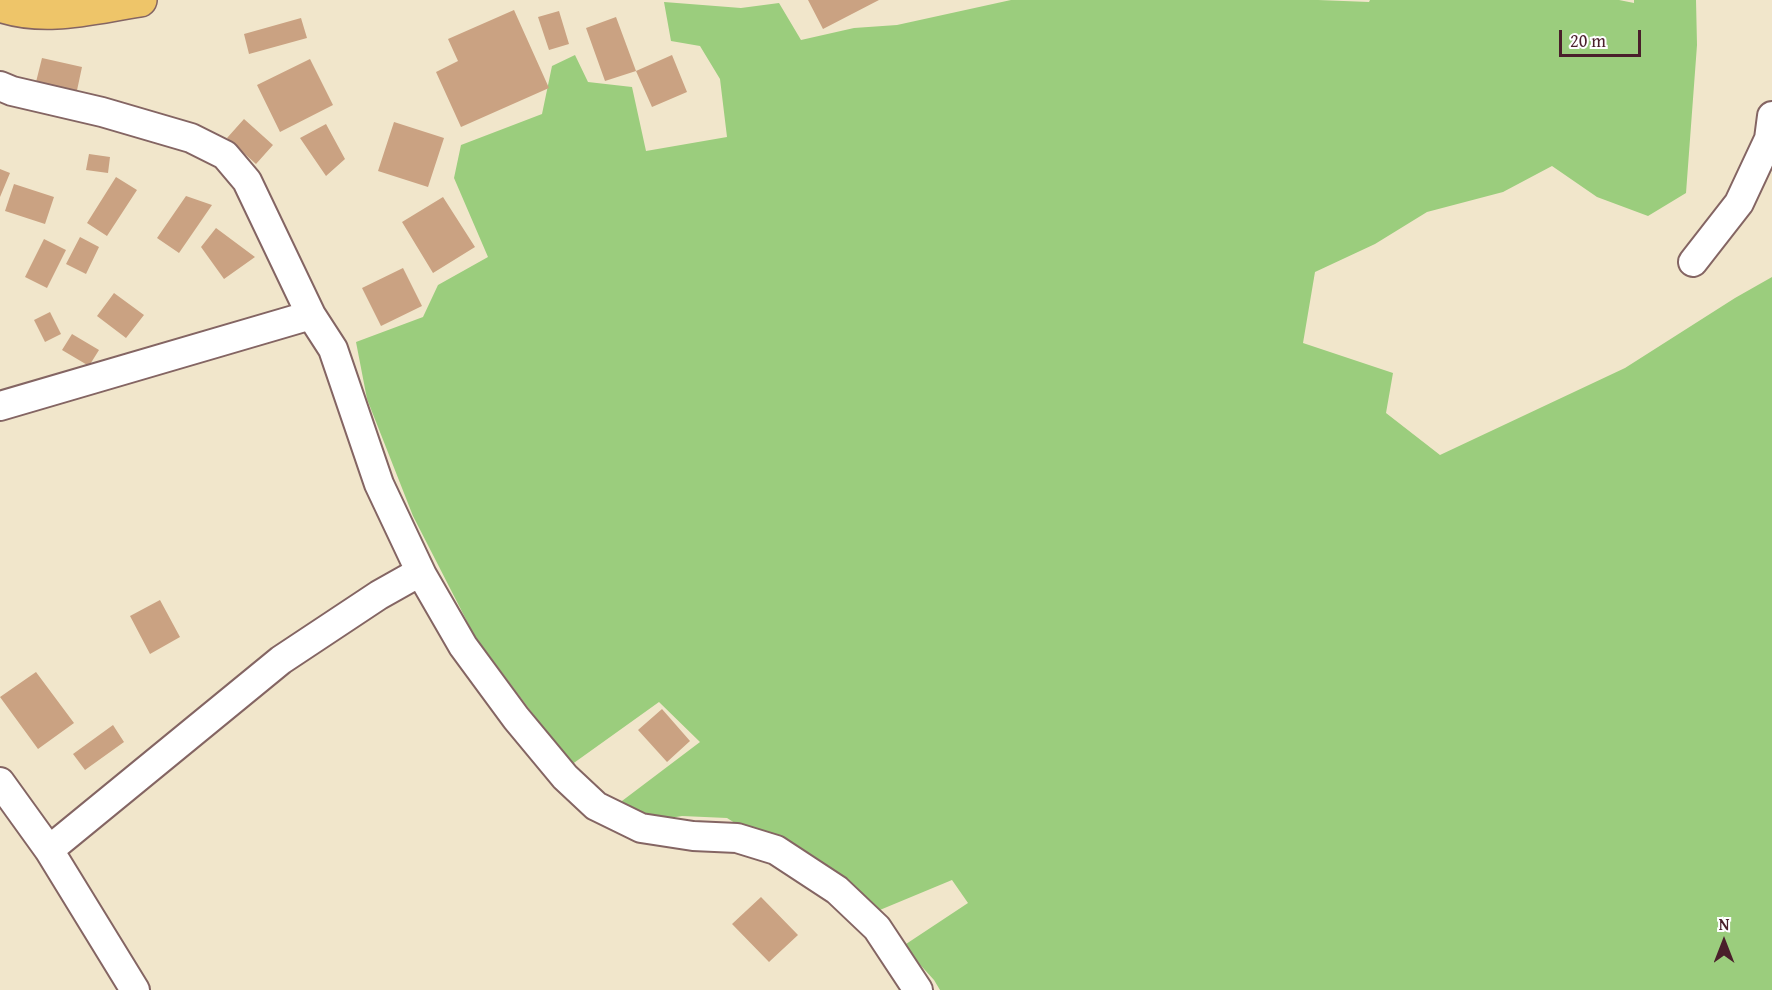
<!DOCTYPE html>
<html>
<head>
<meta charset="utf-8">
<style>
  body { margin:0 }
  #map { position:relative; width:1772px; height:990px; overflow:hidden; background:#f1e6cb; font-family:"Gentium Book Plus",serif }
  canvas { display:block }
  .north { position:absolute; left:1694px; top:912px; width:60px; height:60px; -webkit-text-stroke:4px #fff; paint-order:stroke; rotate:0deg; font-size:16px; font-weight:700; line-height:24px; text-align:center; color:#4a1f2b }
  .north::after { content:''; display:block; margin:auto; width:21px; height:27px; background:#4a1f2b; clip-path:polygon(50% 0,100% 100%,50% 72%,0 100%) }
  .scale { position:absolute; left:1559px; top:30px; width:82px; height:27px; box-sizing:border-box; border:3px solid #4a1f2b; border-top:0; padding-left:8px; font-size:18px; line-height:21px; white-space:nowrap; color:#4a1f2b; -webkit-text-stroke:4px #fff; paint-order:stroke }
</style>
</head>
<body>
<div id="map">
<canvas width="1772" height="990"></canvas>
<div class="north">N</div>
<div class="scale">20 m</div>
</div>
<script>
const context = document.querySelector('canvas').getContext('2d');
context.lineJoin = 'round';
function paint(path, color) { context.fillStyle = color; context.fill(path, 'evenodd'); }
function trace(path, color, width, dash) { context.strokeStyle = color; context.lineWidth = width; context.lineCap = dash ? 'butt' : 'round'; context.setLineDash(dash || []); context.stroke(path); }
paint(new Path2D(`
  M 1011,0 L 1318,0 L 1369,2 L 1370,0 L 1619,0 L 1634,3 L 1634,0 L 1696,0 L 1697,45 L 1686,193 L 1648,216 L 1597,197 L 1552,166 L 1503,192 L 1427,212 L 1375,244 L 1315,272 L 1303,343 L 1393,373 L 1386,413 L 1440,455 L 1625,368 L 1735,298 L 1772,277 L 1772,990 L 940,990 L 934,980 L 903,946 L 968,903 L 952,880 L 875,912 L 727,818 L 682,816 L 652,821 L 614,807 L 700,742 L 659,702 L 571,765 L 474,635 L 413,516 L 367,399 L 356,342 L 423,317 L 438,285 L 488,257 L 454,178 L 461,145 L 542,114 L 552,66 L 575,55 L 588,82 L 632,87 L 646,151 L 727,137 L 720,79 L 700,46 L 671,41 L 664,2 L 741,8 L 779,3 L 801,40 L 854,28 L 897,25 Z`), '#9bcd7d');
paint(new Path2D(`
  M 808,0 L 879,0 L 823,29 Z
  M 514,10 L 549,88 L 461,127 L 436,72 L 458,61 L 448,39 Z
  M 559,11 L 569,44 L 549,50 L 538,17 Z
  M 616,17 L 636,71 L 672,55 L 687,92 L 652,107 L 636,71 L 605,81 L 586,28 Z
  M 301,18 L 307,38 L 249,54 L 244,34 Z
  M 42,58 L 82,67 L 76,95 L 35,86 Z
  M 310,59 L 333,105 L 280,132 L 257,85 Z
  M 244,119 L 273,145 L 256,164 L 227,138 Z
  M 394,122 L 444,138 L 428,187 L 378,171 Z
  M 326,124 L 345,159 L 326,176 L 300,138 Z
  M 89,154 L 110,157 L 108,173 L 86,170 Z
  M 0,169 L 10,173 L 0,197 Z
  M 116,177 L 137,190 L 107,236 L 87,223 Z
  M 14,184 L 54,197 L 45,224 L 5,211 Z
  M 186,196 L 212,205 L 179,253 L 157,238 Z
  M 443,197 L 475,247 L 433,273 L 402,222 Z
  M 216,228 L 255,257 L 224,279 L 201,247 Z
  M 80,237 L 99,247 L 86,274 L 66,264 Z
  M 44,239 L 66,250 L 47,288 L 25,277 Z
  M 403,268 L 422,306 L 381,326 L 362,288 Z
  M 114,293 L 144,315 L 126,338 L 97,316 Z
  M 50,312 L 61,334 L 45,342 L 34,320 Z
  M 72,334 L 99,350 L 89,366 L 62,350 Z
  M 160,600 L 180,637 L 150,654 L 130,616 Z
  M 36,672 L 74,723 L 38,749 L 0,697 Z
  M 662,709 L 690,741 L 667,762 L 638,730 Z
  M 113,725 L 124,742 L 85,770 L 73,754 Z
  M 761,897 L 798,935 L 769,962 L 732,924 Z`), '#caa282');
const minor = new Path2D(`
  M 0,86 L 12,91 L 102,112 L 191,138 L 225,155 L 247,181 L 311,315 L 333,349 L 379,484 L 422,575 L 463,646 L 516,718 L 565,777 L 596,806 L 641,828 L 693,836 L 737,838 L 776,850 L 837,890 L 877,928 L 918,990
  M 1693,262 L 1739,203 L 1769,139 L 1772,116
  M 0,406 L 311,315
  M 0,782 L 49,850 L 135,990
  M 49,850 L 281,660 L 379,595 L 411,577 L 422,575`);
const trunk = new Path2D(`
  M 0,5 C 46,21 93,7 140,0`);
trace(minor, '#846563', 32);
trace(trunk, '#846563', 36);
trace(minor, '#fff', 28);
trace(trunk, '#eec569', 33);
</script>
</body>
</html>
